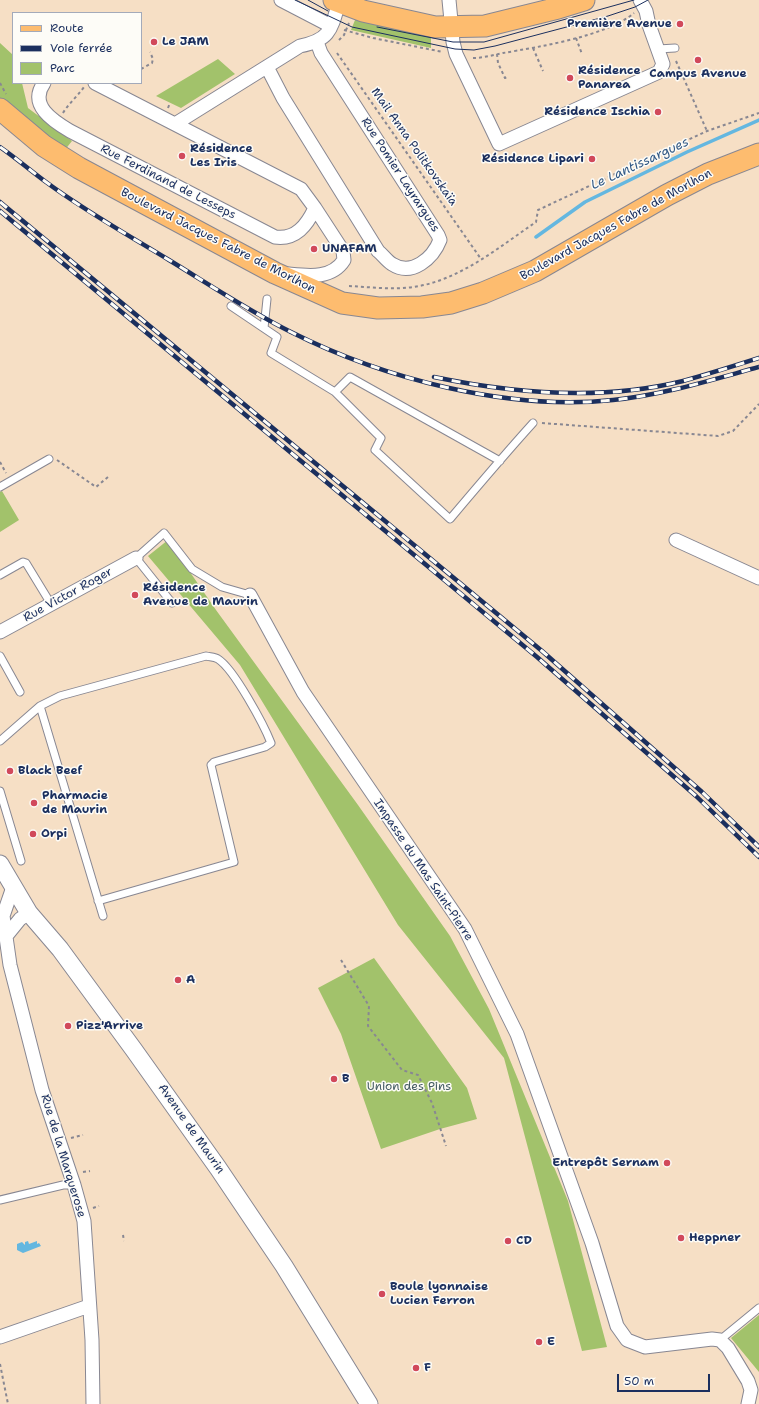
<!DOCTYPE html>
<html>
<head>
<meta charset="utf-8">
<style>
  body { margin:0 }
  #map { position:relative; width:759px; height:1404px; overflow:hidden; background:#f6dfc5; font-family:"Shantell Sans",sans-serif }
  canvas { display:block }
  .legend { position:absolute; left:12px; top:12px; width:130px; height:72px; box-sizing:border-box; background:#fdfcf7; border:1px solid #a3aaba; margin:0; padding:5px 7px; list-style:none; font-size:12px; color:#1b2f5e }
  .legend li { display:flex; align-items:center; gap:8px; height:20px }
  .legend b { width:20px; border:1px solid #a3aaba }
  .scale { position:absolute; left:617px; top:1374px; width:93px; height:18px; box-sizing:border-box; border:2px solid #1b2f5e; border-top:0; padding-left:5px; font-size:12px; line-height:14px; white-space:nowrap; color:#1b2f5e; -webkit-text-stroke:3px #fdfcf7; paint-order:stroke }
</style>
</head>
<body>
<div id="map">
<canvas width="759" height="1404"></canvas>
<ul class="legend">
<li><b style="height:5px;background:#fdbc6f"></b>Route</li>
<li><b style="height:5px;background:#1b2f5e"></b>Voie ferrée</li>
<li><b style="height:11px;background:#a2c26b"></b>Parc</li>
</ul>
<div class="scale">50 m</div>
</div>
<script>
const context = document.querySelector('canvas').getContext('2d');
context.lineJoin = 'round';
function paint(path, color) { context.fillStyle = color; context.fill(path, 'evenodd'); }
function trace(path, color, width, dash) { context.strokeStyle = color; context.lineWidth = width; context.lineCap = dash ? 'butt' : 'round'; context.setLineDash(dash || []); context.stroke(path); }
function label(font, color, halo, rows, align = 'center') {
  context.font = font + ' "Shantell Sans",sans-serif'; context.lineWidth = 3; context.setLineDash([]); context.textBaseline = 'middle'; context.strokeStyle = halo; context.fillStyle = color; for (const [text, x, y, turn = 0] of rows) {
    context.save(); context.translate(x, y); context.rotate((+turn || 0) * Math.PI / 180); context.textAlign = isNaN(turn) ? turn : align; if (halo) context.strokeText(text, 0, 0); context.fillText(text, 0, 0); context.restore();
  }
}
paint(new Path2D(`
  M 357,15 L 431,33 L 431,48 L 351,30 Z
  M 0,43 L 13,55 L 13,83 L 22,83 L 28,108 L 72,141 L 64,151 L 0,99 Z
  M 218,59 L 235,74 L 181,108 L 156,96 Z
  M 2,491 L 19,520 L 0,532 L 0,492 Z
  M 168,540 L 216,610 L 358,805 L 450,936 L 489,1009 L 568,1201 L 607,1347 L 582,1351 L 504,1058 L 398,925 L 240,665 L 148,556 Z
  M 374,958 L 467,1088 L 477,1119 L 440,1129 L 381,1149 L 341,1034 L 318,988 Z
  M 759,1315 L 759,1372 L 731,1338 Z`), '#a2c26b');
paint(new Path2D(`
  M 28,1241 L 29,1244 L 37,1241 L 37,1244 L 39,1243 L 41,1246 L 23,1253 L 17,1250 L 17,1244 L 22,1242 L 25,1245 L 25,1242 Z`), '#64b7e0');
trace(new Path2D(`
  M 536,237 L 585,202 L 687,152 L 759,120`), '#64b7e0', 3.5);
const service = new Path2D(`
  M 658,49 L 675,48
  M 231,306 L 277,337 L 271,353 L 335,392
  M 264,328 L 267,299
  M 500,461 L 350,377 L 335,392 L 381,438 L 375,450 L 450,519 C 477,487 505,454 533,423
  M 0,487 L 49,459
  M 0,575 L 23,562 L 26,563 L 51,604
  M 172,603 L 136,558 L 164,533 L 192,569 L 222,587 L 250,595
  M 0,656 L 20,692
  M 40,706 L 103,916
  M 0,741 L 40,706 L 60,696 L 206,656 C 210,657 215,657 218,659 C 234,669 264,725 271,743 L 265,747 L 214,762 L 211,765 L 234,862 L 98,901
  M 0,791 L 21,861
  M 0,1200 L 63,1185 L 74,1185
  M 720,1340 L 759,1308`);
const minor = new Path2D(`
  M 281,0 L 331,26
  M 449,0 L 453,42 L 456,54 L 499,144 L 659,72 L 663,64 L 649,25 L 646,11 L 640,0
  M 267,67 L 283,98 L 378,251 C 383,255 387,261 392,264 C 412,277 433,258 440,240 L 438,235 L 321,53 L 317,42
  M 44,83 C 28,105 53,121 70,131 L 275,237 C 296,240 307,225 315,208 L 301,189 L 95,83
  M 175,124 L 300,46 C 330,40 331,30 339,2
  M 289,274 C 309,276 332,279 344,260 L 343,251 L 315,208
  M 676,540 L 759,578
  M 250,595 L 303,692 L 465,929 L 517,1034 L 592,1243 L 617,1326 L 627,1340 L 645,1347 L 712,1339 L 720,1340 L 728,1348 L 748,1381 L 751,1390 L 748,1404
  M 0,632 L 136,558
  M 13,887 L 3,916 L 10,965 L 42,1090 L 74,1185 L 84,1221 L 92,1340 L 93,1404
  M 7,935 L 20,919 L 29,913
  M 0,1337 L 89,1306`);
const tertiary = new Path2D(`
  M 0,864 L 29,913 L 60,949 L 134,1050 L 218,1168 L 284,1266 L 369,1404`);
const primary = new Path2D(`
  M 334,0 L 363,11 L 435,27 L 485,26 L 558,8 L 584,0
  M 0,109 L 44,146 L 79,168 L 275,273 L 342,303 L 378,308 L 422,307 L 451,303 L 483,293 L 535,271 L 667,195 L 708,174 L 759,154`);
trace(service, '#888792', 9);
trace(minor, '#888792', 15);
trace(tertiary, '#888792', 19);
trace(primary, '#888792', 23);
trace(new Path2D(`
  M 344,30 L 373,38 L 443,52
  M 576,38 L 582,54
  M 339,40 L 344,35 L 349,23
  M 533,48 L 543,71
  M 337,53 L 481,259
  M 497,54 L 498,63 L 505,78 L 507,77
  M 473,58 C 483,58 493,55 503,53 C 539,47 607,36 634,13
  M 676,61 L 707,131
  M 141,69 L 152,63 L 153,59 L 150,52
  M 0,83 L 6,94
  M 168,108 L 170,103
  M 63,113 C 69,103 77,97 84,87
  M 349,286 C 370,287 392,290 413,287 C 459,281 499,247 536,222 L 538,210 L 707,131 L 759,113
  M 542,423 L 718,436 L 733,431 L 759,404
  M 57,460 L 96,487 L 108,477
  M 0,462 L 6,473
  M 341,960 L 369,1006 L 368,1026 L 402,1070 L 418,1075 L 432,1103 L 446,1146
  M 71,1138 L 83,1135
  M 83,1172 L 90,1171
  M 93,1208 L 99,1206
  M 123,1235 L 124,1241
  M 0,1364 L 8,1404`), '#888792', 2, [3, 3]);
trace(service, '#fff', 7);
trace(minor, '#fff', 13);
trace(tertiary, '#fff', 17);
trace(primary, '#fdbc6f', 21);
trace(new Path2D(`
  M 295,0 L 352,27 L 455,49 L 474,50 L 495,46 L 608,16 L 635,7 L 648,0
  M 308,0 L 328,11
  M 377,27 L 453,42 L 484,42 L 634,0`), '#1b2f5e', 1);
const rail = new Path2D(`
  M 0,147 C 16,158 31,171 46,182 C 85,211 128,235 169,260 C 210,285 249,311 291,332 C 384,379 509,411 613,400 C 663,395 711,380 759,367
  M 0,202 L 542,651 L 702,792 L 759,847
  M 0,211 L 537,657 L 696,796 L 759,857
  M 434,377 C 516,394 602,401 683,381 C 709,374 734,366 759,358`);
trace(rail, '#1b2f5e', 4.5);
trace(rail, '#fdfcf7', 3, [9]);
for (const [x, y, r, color] of [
  [680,24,4,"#d1495b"],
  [154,42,4,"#d1495b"],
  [698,60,4,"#d1495b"],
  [570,78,4,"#d1495b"],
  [658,112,4,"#d1495b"],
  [182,156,4,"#d1495b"],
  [592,159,4,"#d1495b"],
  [314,249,4,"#d1495b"],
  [135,595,4,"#d1495b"],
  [10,771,4,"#d1495b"],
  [34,803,4,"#d1495b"],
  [33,834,4,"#d1495b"],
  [178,980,4,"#d1495b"],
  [68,1026,4,"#d1495b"],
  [334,1079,4,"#d1495b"],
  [667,1163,4,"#d1495b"],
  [681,1238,4,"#d1495b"],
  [508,1241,4,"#d1495b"],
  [382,1294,4,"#d1495b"],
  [539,1342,4,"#d1495b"],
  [416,1368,4,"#d1495b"]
]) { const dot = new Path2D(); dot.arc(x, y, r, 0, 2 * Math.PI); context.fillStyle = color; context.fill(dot); trace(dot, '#fdfcf7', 1.5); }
label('bold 12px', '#1b2f5e', '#fdfcf7', [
  ["Première Avenue",672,24,"right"],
  ["Le JAM",162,42],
  ["Résidence",578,71],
  ["Panarea",578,85],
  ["Campus Avenue",698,74,"center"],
  ["Résidence Ischia",650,112,"right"],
  ["Résidence",190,149],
  ["Les Iris",190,163],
  ["Résidence Lipari",584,159,"right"],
  ["UNAFAM",322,249],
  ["Résidence",143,588],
  ["Avenue de Maurin",143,602],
  ["Black Beef",18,771],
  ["Pharmacie",42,796],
  ["de Maurin",42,810],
  ["Orpi",41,834],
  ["A",186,980],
  ["Pizz'Arrive",76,1026],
  ["B",342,1079],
  ["Entrepôt Sernam",659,1163,"right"],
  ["Heppner",689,1238],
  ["CD",516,1241],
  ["Boule lyonnaise",390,1287],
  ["Lucien Ferron",390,1301],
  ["E",547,1342],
  ["F",424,1368]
], 'left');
label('12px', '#1b2f5e', '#fdfcf7', [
  ["Mail Anna Politkovskaïa",414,147,55],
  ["Rue Pomier Layrargues",400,175,57],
  ["Rue Ferdinand de Lesseps",168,182,27],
  ["Boulevard Jacques Fabre de Morlhon",616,225,-29],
  ["Boulevard Jacques Fabre de Morlhon",218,241,27],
  ["Rue Victor Roger",68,595,-29],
  ["Impasse du Mas Saint-Pierre",423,870,56],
  ["Avenue de Maurin",191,1129,55],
  ["Rue de la Marquerose",63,1156,73]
]);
label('12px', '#445b62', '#fdfcf7', [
  ["Union des Pins",409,1087]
]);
label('italic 13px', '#315885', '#fdfcf7', [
  ["Le Lantissargues",640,164,-25]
]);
</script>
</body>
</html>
